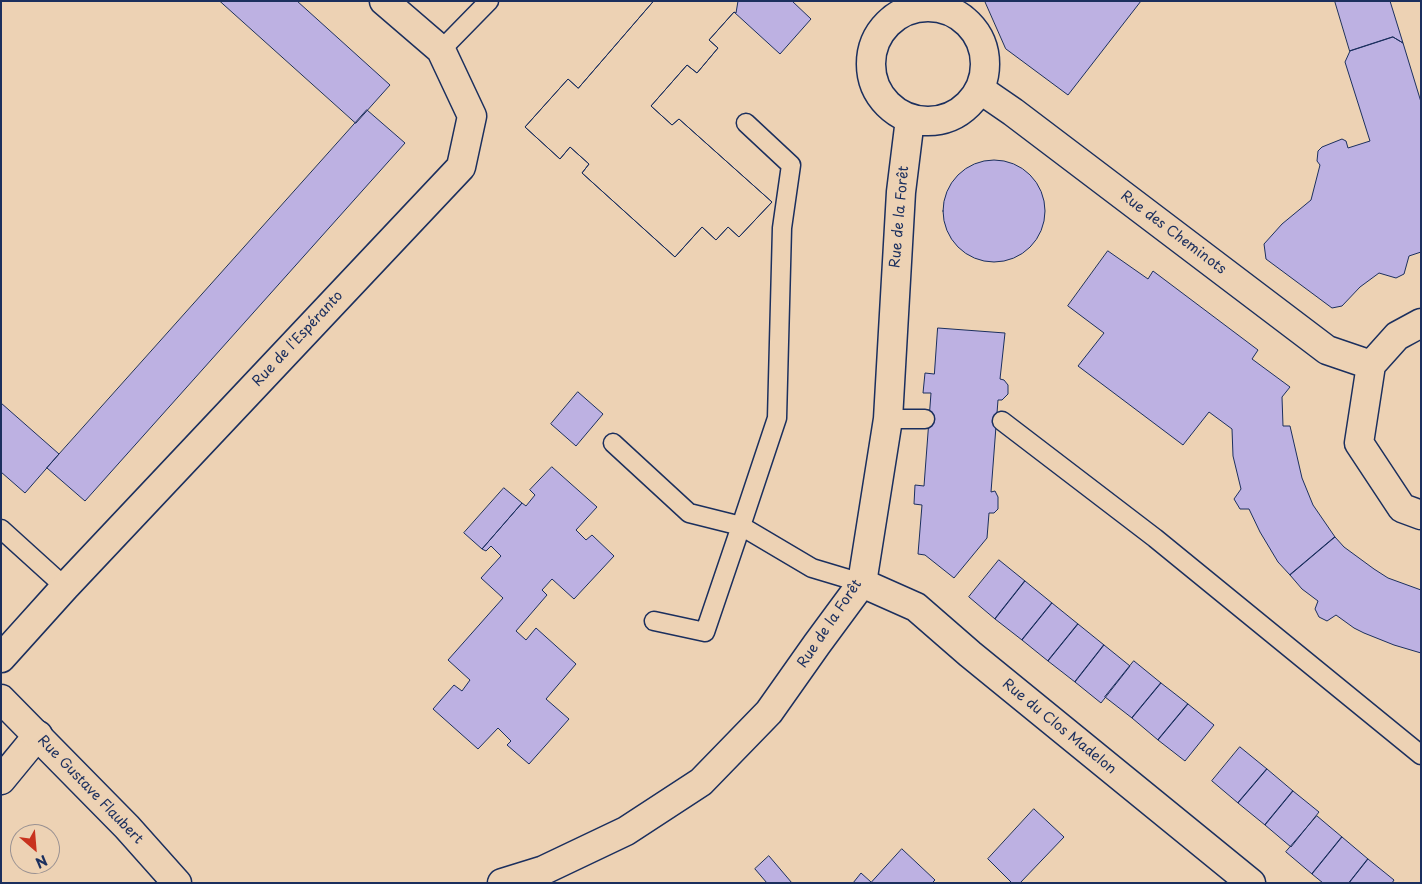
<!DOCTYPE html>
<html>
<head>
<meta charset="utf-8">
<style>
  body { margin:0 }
  #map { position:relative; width:1422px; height:884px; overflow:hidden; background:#edd2b4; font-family:"Playpen Sans",sans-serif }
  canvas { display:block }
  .frame { position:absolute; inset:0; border:2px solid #1b2f5e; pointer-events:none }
  .north { position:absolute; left:10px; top:824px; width:50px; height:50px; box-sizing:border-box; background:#edd2b4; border:1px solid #999192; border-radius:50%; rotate:153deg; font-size:14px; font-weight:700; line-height:20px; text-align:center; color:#1b2f5e }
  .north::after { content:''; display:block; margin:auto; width:18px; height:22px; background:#c8321e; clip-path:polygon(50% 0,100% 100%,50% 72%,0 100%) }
</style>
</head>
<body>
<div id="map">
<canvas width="1422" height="884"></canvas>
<div class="frame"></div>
<div class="north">N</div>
</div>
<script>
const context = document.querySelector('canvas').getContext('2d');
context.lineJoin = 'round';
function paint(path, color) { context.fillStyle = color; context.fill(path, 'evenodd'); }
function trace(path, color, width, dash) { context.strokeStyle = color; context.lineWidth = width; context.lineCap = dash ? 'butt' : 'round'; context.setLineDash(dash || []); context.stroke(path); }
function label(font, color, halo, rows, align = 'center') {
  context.font = font + ' "Playpen Sans",sans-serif'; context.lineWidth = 4; context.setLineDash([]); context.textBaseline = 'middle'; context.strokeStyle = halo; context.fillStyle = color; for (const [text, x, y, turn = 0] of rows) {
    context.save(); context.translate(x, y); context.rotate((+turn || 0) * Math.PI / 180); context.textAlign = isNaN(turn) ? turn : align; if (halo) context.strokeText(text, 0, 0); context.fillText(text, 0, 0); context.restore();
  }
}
const building = new Path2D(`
  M 220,1 L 297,1 L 390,85 L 356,123 Z
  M 654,1 L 792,1 L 811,19 L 780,54 L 734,12 L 709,40 L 718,48 L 697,73 L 687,65 L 651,106 L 672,125 L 679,119 L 772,202 L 739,237 L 728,227 L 716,240 L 702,227 L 675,257 L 582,173 L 589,164 L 570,147 L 560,159 L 525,127 L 568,79 L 578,88 Z
  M 654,1 L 738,1 L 736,13 L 734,12 L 709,40 L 718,48 L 697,73 L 687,65 L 651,106 L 672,125 L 679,119 L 772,202 L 739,237 L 728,227 L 716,240 L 702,227 L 675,257 L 582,173 L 589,164 L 570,147 L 560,159 L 525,127 L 568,79 L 578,88 Z
  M 985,1 L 1141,1 L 1068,95 L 1006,49 Z
  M 1335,1 L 1390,1 L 1403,43 L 1393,37 L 1350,51 Z
  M 1393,37 L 1403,43 L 1421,102 L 1421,252 L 1409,256 L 1404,274 L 1396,278 L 1379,273 L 1360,287 L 1342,306 L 1332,308 L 1266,259 L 1264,244 L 1282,224 L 1311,200 L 1320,165 L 1317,161 L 1318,151 L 1322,147 L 1342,139 L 1346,141 L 1348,148 L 1370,141 L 1345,62 L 1350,51 Z
  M 367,110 L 405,143 L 85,501 L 47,468 Z
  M943 211a51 51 0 1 1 102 0a51 51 0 1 1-102 0Z
  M 1108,251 L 1148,279 L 1153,271 L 1258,350 L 1252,359 L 1290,387 L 1282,397 L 1283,426 L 1290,426 L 1302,478 L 1313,505 L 1335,537 L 1290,575 L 1278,562 L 1260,532 L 1249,509 L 1240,509 L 1234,499 L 1241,489 L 1233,456 L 1232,429 L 1209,412 L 1183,445 L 1078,366 L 1104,333 L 1068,306 Z
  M 938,328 L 1005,333 L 1000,379 L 1004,380 L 1008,385 L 1008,394 L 1002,400 L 998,400 L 991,492 L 995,491 L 998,497 L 998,509 L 994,513 L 989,513 L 987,538 L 954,578 L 925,555 L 918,554 L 922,505 L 914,504 L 915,485 L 924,486 L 931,393 L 923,393 L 925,373 L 934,374 Z
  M 578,392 L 603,414 L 576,446 L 551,424 Z
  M 1,403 L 59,454 L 25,493 L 1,472 Z
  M 552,467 L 597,507 L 576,530 L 586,540 L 592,535 L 614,556 L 574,599 L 552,579 L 542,590 L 547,595 L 516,631 L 526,640 L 536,628 L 576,664 L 546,699 L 569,719 L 529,764 L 507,745 L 511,741 L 498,728 L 478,749 L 433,709 L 454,685 L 462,691 L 470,680 L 448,660 L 503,598 L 481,578 L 501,556 L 491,546 L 486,551 L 482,549 L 522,503 L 526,506 L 535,495 L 530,490 Z
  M 504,488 L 522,503 L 482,549 L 464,533 Z
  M 1335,537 L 1344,547 L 1374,569 L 1388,578 L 1421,590 L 1421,653 L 1394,645 L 1364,633 L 1354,628 L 1336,615 L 1327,621 L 1319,617 L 1315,609 L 1318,601 L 1302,589 L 1290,575 Z
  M 999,560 L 1025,581 L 995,619 L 969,597 Z
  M 1025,581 L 1052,603 L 1022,640 L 995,619 Z
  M 1052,603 L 1078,624 L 1048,661 L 1022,640 Z
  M 1078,624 L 1104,645 L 1075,682 L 1048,661 Z
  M 1104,645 L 1130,666 L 1101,703 L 1075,682 Z
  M 1134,661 L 1161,683 L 1132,718 L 1105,697 Z
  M 1161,683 L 1188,704 L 1158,740 L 1132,718 Z
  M 1188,704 L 1214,725 L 1185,761 L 1158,740 Z
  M 1240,747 L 1267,769 L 1238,803 L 1212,781 Z
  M 1267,769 L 1293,791 L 1265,825 L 1238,803 Z
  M 1293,791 L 1319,812 L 1291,847 L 1265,825 Z
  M 1034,809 L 1064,837 L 1020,883 L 1012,883 L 988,859 Z
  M 1317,816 L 1342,837 L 1312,874 L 1286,852 Z
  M 1342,837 L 1368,859 L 1349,883 L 1323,883 L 1312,874 Z
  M 902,849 L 935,880 L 932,883 L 853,883 L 861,873 L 871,882 Z
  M 769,856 L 792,883 L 767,883 L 755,869 Z
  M 1368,859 L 1394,880 L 1392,883 L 1349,883 Z`);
paint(building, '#bdb1e2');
trace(building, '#1b2f5e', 1);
const lane = new Path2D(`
  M 441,50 L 489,1
  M 888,419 L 925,419
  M 1002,421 L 1155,538 L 1421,755
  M 613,443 L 689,513 L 741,526 L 777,418 L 782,228 L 791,165 L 746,123
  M 1,529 L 65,587
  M 654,621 L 705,632 L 741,526 L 812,568 L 862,583`);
const street = new Path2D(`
  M 981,90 L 1013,112 L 1327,350 L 1371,365
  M 1421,323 L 1397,336 L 1371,365 L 1359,443 L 1402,508 L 1421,515
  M 862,583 L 916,607 L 970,654 L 1251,883
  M 1,658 L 65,587 L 461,167 L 472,116 L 441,50 L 384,1
  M 1,780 L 38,735`);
const secondary = new Path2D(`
  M871 64a57 57 0 1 1 114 0a57 57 0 1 1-114 0Z
  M 1,699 L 127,827 L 177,883
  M 502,883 L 544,870 L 626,831 L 701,782 L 769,712 L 817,644 L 862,583 L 888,419 L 901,192 L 910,119`);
trace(lane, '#1b2f5e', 21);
trace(street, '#1b2f5e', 31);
trace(secondary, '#1b2f5e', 31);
trace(lane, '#edd2b4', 18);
trace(street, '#edd2b4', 28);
trace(secondary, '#edd2b4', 28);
label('14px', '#1b2f5e', '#edd2b4', [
  ["Rue de la Forêt",900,217,-85],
  ["Rue des Cheminots",1173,233,37],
  ["Rue de l'Espéranto",298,339,-47],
  ["Rue de la Forêt",830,624,-56],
  ["Rue du Clos Madelon",1059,727,39],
  ["Rue Gustave Flaubert",90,790,46]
]);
</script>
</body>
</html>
